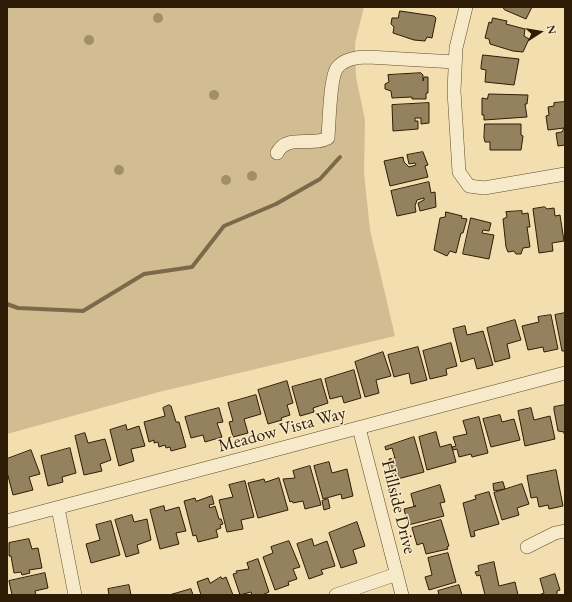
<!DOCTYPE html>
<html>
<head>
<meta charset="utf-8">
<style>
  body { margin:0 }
  #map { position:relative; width:572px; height:602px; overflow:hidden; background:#f2deae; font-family:"EB Garamond",serif }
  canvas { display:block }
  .frame { position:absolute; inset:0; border:8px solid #2f1c06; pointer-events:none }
  .north { position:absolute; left:520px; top:12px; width:40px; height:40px; -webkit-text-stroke:3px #f7eaca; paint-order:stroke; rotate:78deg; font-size:11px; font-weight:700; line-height:16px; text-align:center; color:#2f1c06 }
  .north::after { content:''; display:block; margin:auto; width:14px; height:18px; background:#2f1c06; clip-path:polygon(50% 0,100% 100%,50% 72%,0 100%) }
</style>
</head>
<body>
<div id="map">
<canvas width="572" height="602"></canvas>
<div class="frame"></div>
<div class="north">N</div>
</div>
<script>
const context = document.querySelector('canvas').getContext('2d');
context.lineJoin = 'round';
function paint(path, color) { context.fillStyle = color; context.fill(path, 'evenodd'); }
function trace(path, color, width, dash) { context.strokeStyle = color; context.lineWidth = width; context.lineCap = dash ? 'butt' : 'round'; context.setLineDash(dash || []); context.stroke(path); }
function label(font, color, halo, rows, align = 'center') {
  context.font = font + ' "EB Garamond",serif'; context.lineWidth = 3; context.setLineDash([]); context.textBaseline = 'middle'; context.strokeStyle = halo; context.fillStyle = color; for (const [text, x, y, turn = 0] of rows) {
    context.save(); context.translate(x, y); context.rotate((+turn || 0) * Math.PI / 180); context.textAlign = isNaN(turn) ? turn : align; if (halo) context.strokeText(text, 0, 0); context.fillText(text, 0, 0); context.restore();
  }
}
paint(new Path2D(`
  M 7,7 L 364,7 L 355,43 L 356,77 L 365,120 L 364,173 L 370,230 L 395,336 L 159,392 L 7,434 Z`), '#d1bd91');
trace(new Path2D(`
  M 7,304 L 18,308 L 83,311 L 144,274 L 192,267 L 224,226 L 276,204 L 320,179 L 340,157`), '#7c6949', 4);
const building = new Path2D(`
  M 503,7 L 532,7 L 526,19 L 505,10 Z
  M 400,11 L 434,16 L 436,18 L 432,38 L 427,37 L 425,41 L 414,40 L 393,33 L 394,27 L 391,24 L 392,18 L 398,18 Z
  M 493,18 L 507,21 L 506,24 L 525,29 L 524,36 L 529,39 L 523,52 L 513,51 L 490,44 L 489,39 L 485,38 L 489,22 L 491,23 Z
  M 483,55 L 519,59 L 514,85 L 485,82 L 486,70 L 481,69 L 481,67 Z
  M 421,73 L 423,75 L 423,81 L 424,77 L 428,77 L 428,93 L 426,93 L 426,99 L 412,99 L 412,97 L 392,98 L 391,91 L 385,89 L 385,84 L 389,82 L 388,75 Z
  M 489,94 L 528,95 L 527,104 L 525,104 L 527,117 L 484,120 L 484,115 L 482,115 L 482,98 L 487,99 Z
  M 565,102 L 565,145 L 558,146 L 556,133 L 562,132 L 564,128 L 548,130 L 546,116 L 549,115 L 548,107 L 554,106 L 554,103 Z
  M 429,103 L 429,123 L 421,124 L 421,118 L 415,118 L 415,121 L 418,121 L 418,129 L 393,131 L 392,105 Z
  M 485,124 L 521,124 L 521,135 L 523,136 L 521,150 L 490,150 L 490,142 L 485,142 L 484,138 Z
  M 423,152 L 428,165 L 425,166 L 428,177 L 390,186 L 384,161 L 403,157 L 404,162 L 409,167 L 416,165 L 415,163 L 409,164 L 407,155 Z
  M 429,182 L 431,193 L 435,192 L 436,207 L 420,211 L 418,203 L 424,200 L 424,198 L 417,200 L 415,206 L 416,212 L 397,216 L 391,191 Z
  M 545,207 L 547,209 L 554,208 L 555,216 L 560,215 L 564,241 L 552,243 L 553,251 L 539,253 L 533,209 Z
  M 522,211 L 522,214 L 528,213 L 530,227 L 527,227 L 530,247 L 523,248 L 521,254 L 516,254 L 514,251 L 508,252 L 506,247 L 503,219 L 507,217 L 506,212 Z
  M 446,212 L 462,216 L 461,218 L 467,219 L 463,233 L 461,233 L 456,253 L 450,251 L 447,256 L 434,250 L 440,218 L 445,217 Z
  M 471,218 L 491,223 L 489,231 L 483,230 L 482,233 L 494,235 L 489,259 L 463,254 Z
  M 565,313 L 565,351 L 562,351 L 555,315 Z
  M 551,315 L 558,349 L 544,352 L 543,347 L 528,350 L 522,326 L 539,322 L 538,317 Z
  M 515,320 L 521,340 L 507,344 L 510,358 L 495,362 L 487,328 Z
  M 465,326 L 467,335 L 483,331 L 493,365 L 477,369 L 474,358 L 461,362 L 453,329 Z
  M 451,343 L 457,366 L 446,369 L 447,375 L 430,379 L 423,351 Z
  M 418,347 L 427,380 L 411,384 L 409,373 L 394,377 L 388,355 Z
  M 383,352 L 391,376 L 376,380 L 379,393 L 365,397 L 355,362 Z
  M 354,370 L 361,398 L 344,403 L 342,396 L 330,399 L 325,379 Z
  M 321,379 L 328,403 L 313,408 L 314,412 L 300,416 L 292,387 Z
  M 287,381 L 293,403 L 287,405 L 290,415 L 281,418 L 282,420 L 268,424 L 258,390 Z
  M 256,395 L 261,414 L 244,419 L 248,433 L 233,437 L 229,422 L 233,421 L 228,403 Z
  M 169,405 L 171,406 L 176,422 L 179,422 L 186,447 L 171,451 L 170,447 L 166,448 L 165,445 L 159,447 L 158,442 L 154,443 L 154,440 L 149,442 L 144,422 L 165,416 L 163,408 Z
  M 565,405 L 565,434 L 564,434 L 564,432 L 558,431 L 554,410 L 554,407 Z
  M 219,408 L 223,422 L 217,423 L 222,437 L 205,442 L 203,435 L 191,438 L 185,417 Z
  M 531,408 L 534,420 L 550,416 L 555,439 L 525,446 L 518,411 Z
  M 500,415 L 502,422 L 514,419 L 520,440 L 491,447 L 483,419 Z
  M 479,417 L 488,453 L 472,457 L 471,454 L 459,457 L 457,449 L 453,450 L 452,447 L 456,446 L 453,437 L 467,434 L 463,421 Z
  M 126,425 L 127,430 L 139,426 L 145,446 L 131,449 L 134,461 L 119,466 L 110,430 Z
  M 436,432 L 440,447 L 451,444 L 456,462 L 427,470 L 419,437 Z
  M 85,433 L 88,443 L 105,439 L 111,460 L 100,464 L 102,471 L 84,475 L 75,436 Z
  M 414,437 L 424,472 L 394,480 L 389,459 L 395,458 L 392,448 L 386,450 L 385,447 Z
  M 70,448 L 76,473 L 62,477 L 63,482 L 48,486 L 41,456 Z
  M 31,450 L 40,474 L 29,477 L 33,490 L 13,495 L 7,472 L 7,459 Z
  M 329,462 L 332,473 L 347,469 L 353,496 L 342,499 L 341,494 L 323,499 L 314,466 Z
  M 310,466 L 321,505 L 305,509 L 303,501 L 293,503 L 292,501 L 290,502 L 283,479 L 295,478 L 293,471 Z
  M 556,470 L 563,506 L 549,509 L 548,505 L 539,507 L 537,497 L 531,498 L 527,476 Z
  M 279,478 L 288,510 L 258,518 L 248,483 L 264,479 L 265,482 Z
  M 245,481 L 254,517 L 241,520 L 243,529 L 227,532 L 219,500 L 233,497 L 229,485 Z
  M 503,482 L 505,489 L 494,491 L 493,484 Z
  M 522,484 L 529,504 L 517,508 L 519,515 L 502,520 L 494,493 Z
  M 440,485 L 445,502 L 440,503 L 444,516 L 408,525 L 404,509 L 416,506 L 414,506 L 411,494 Z
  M 489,492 L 499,524 L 474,531 L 475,536 L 471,537 L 463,503 L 476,499 L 475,496 Z
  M 212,496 L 214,504 L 209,505 L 210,508 L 215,506 L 219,519 L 221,519 L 223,524 L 220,525 L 221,528 L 216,530 L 218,537 L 198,542 L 196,535 L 193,536 L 184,501 L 195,498 L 196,501 Z
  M 328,499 L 330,508 L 324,510 L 322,501 Z
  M 164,506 L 165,511 L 179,507 L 186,531 L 176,533 L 179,544 L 160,549 L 150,510 Z
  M 132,515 L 134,522 L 147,519 L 151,540 L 137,545 L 139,553 L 126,557 L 115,520 Z
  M 441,520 L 449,546 L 447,547 L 448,549 L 426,554 L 423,543 L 417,545 L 412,528 Z
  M 111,521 L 120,555 L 91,563 L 86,544 L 100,540 L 96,525 Z
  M 357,522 L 365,546 L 353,550 L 357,563 L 341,568 L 329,533 Z
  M 29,539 L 32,549 L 38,548 L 42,568 L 29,570 L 30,573 L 22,575 L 21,572 L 14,573 L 11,556 L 9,556 L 9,543 Z
  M 312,539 L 314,546 L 327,541 L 335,566 L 321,570 L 323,574 L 309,579 L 297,544 Z
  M 289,541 L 300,567 L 293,569 L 297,579 L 288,582 L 289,585 L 275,590 L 263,557 L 273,553 L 271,547 Z
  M 448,553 L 456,582 L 429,590 L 425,577 L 432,575 L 428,558 Z
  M 258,559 L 269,592 L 262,595 L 252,595 L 251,592 L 240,595 L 233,574 L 237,573 L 236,571 L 249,569 L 247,563 Z
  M 494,562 L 499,586 L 515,582 L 518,595 L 485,595 L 480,575 L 477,576 L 475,572 L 479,571 L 478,566 Z
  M 45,573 L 48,588 L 35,591 L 36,595 L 12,595 L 9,581 Z
  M 555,574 L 560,590 L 557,591 L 557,595 L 539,595 L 544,593 L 540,579 Z
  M 221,577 L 222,579 L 226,577 L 233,595 L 201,595 L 197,582 L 208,578 L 210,583 Z
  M 129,585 L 131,595 L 109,595 L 108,589 Z
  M 459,585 L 462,595 L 439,595 L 438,591 Z
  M 191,589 L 193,595 L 169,595 L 176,593 Z`);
paint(building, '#94815d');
trace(building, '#2f1c06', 1);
const minor = new Path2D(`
  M 466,7 L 456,48 L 454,91 L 459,172 L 469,186 L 484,188 L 565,174
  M 277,153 C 287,133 313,147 328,138 C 329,125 330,77 337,68 C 344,59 358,57 368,57 L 455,62
  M 359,428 L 402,595
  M 58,508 L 75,595
  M 7,521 L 565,373
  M 527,547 L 555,533 L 565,531
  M 336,595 L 397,574`);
trace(minor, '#604c30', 14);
trace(minor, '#f7eaca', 13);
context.fillStyle = '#a28e69';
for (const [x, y] of [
  [158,18],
  [89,40],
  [214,95],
  [119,170],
  [252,176],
  [226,180]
]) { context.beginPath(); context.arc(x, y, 5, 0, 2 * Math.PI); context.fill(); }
label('18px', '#2f1c06', '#f7eaca', [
  ["Meadow Vista Way",282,430,-15],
  ["Hillside Drive",398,507,76]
]);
</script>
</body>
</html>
